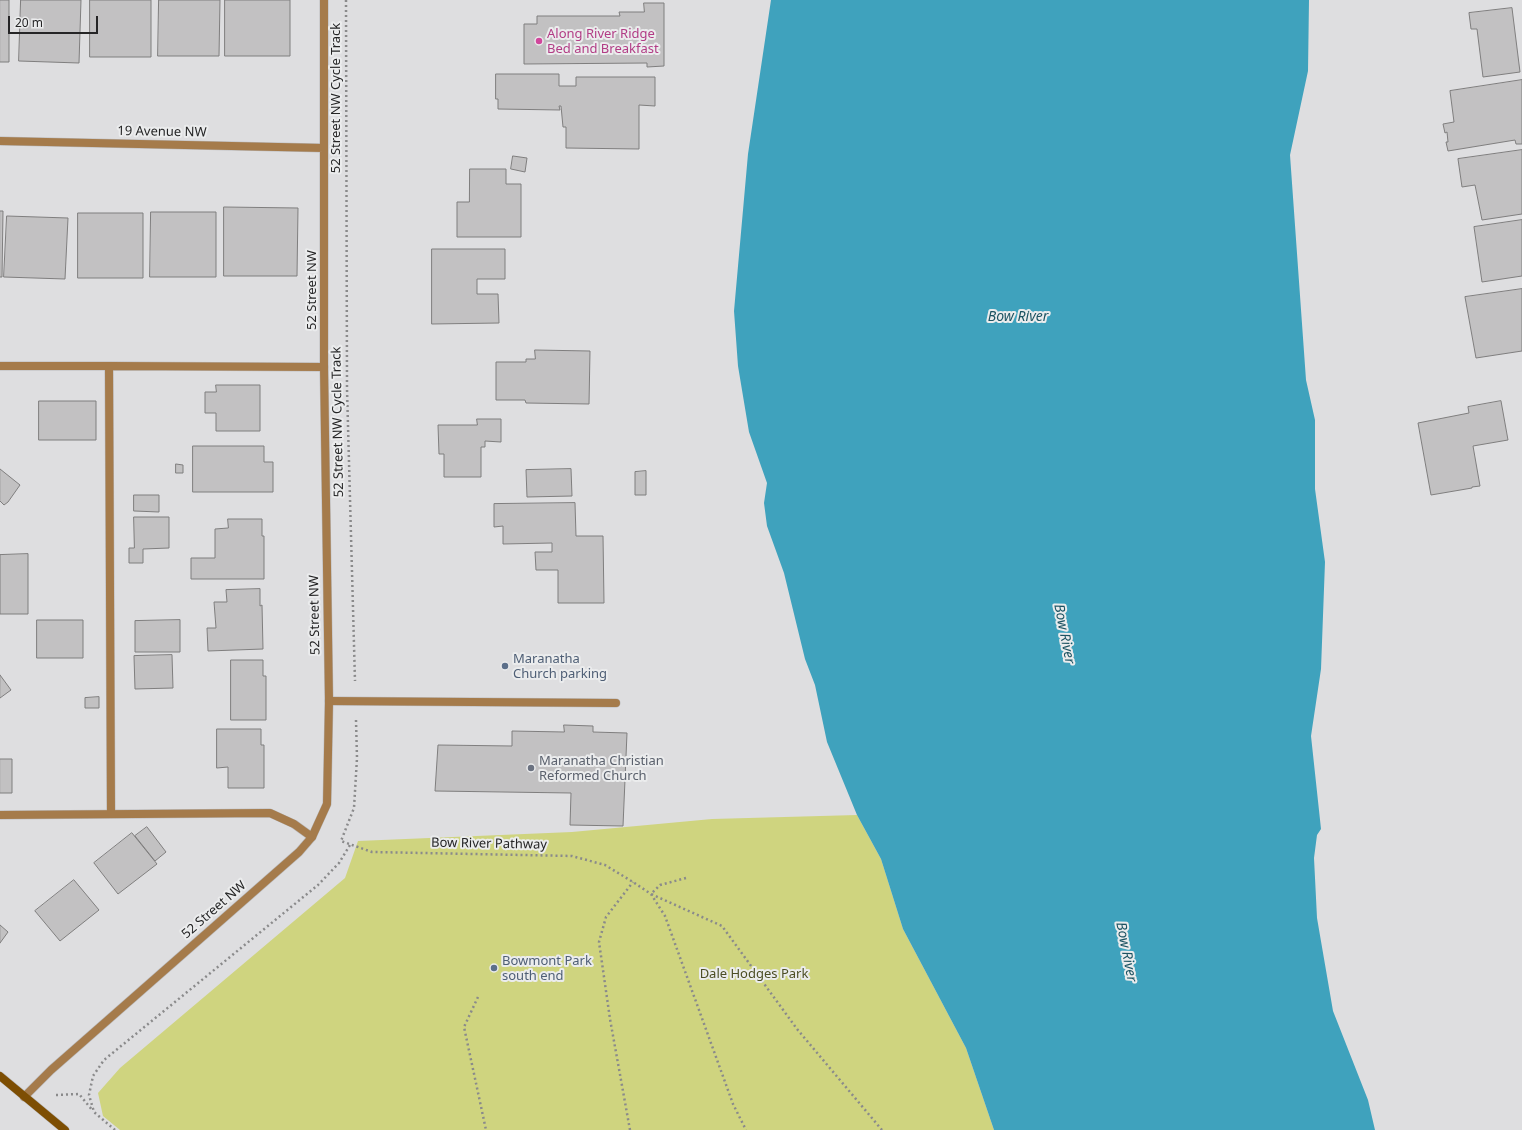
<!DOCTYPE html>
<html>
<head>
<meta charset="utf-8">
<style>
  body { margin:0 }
  #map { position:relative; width:1522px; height:1130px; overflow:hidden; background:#dedee0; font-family:"Noto Sans",sans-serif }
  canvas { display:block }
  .scale { position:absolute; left:8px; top:16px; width:90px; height:18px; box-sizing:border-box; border:2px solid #252526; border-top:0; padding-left:5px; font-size:12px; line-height:14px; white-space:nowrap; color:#252526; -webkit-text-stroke:3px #ebeced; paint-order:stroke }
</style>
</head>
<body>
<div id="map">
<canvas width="1522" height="1130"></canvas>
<div class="scale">20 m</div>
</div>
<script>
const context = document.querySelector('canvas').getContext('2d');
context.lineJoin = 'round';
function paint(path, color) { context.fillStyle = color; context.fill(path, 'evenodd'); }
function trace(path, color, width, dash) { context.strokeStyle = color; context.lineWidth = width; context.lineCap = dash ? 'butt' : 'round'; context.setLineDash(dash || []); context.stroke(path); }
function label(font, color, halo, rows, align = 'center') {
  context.font = font + ' "Noto Sans",sans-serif'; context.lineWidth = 4; context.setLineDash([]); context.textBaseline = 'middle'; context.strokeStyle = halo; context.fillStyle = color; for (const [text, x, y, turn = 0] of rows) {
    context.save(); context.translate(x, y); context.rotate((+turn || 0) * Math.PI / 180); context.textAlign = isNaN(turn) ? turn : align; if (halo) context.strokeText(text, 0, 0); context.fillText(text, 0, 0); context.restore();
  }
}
paint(new Path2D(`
  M 857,815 L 881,859 L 903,929 L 966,1048 L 994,1130 L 120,1130 L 103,1116 L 98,1093 L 120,1068 L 345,878 L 358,841 L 572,832 L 712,819 Z`), '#cfd47f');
paint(new Path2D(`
  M 771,0 L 1309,0 L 1308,71 L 1290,155 L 1306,380 L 1315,420 L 1315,489 L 1325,562 L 1321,669 L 1311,736 L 1321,829 L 1317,835 L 1314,858 L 1317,918 L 1333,1011 L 1368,1100 L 1375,1130 L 994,1130 L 966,1048 L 903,929 L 881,859 L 857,815 L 827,742 L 815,685 L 805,659 L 784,573 L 767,526 L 764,503 L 767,483 L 749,432 L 738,366 L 734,311 L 748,154 Z`), '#3fa2bd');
const building = new Path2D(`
  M 0,0 L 9,0 L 9,62 L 0,62 Z
  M 21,0 L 81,0 L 79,63 L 19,61 Z
  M 90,0 L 151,0 L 151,57 L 90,57 Z
  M 159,0 L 220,0 L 219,56 L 158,56 Z
  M 225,0 L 290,0 L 290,56 L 225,56 Z
  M 644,3 L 664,3 L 664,66 L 647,67 L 647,63 L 524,64 L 524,24 L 537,24 L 537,16 L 620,16 L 619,12 L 644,12 Z
  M 1512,8 L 1520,72 L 1483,77 L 1477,29 L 1471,29 L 1469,13 Z
  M 496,74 L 559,74 L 559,86 L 576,86 L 576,77 L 655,77 L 655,106 L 639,105 L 639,149 L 566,148 L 566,127 L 563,127 L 561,106 L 559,106 L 560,110 L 498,109 L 498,99 L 496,99 Z
  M 1522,80 L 1522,144 L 1516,144 L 1515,140 L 1448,151 L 1446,142 L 1448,142 L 1447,132 L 1445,133 L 1443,124 L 1454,122 L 1450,91 Z
  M 1522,150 L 1522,214 L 1482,220 L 1475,185 L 1462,187 L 1458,159 Z
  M 513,156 L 527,158 L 525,172 L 511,169 Z
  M 470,169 L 506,169 L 506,184 L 521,184 L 521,237 L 457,237 L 457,202 L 469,202 Z
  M 224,207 L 298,208 L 297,276 L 224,276 Z
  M 0,211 L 3,211 L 2,277 L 0,277 Z
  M 151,212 L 216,212 L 216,277 L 150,277 Z
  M 78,213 L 143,213 L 143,278 L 78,278 Z
  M 7,216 L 68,218 L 65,279 L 4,277 Z
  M 1522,220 L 1522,276 L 1482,282 L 1474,227 Z
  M 432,249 L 505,249 L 505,279 L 477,279 L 477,294 L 498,294 L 499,323 L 432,324 Z
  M 1522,289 L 1522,351 L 1476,358 L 1465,297 Z
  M 535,350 L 590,351 L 589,404 L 526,403 L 525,400 L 496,400 L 496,362 L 526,362 L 526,359 L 535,359 Z
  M 216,385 L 260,385 L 260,431 L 216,431 L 216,413 L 205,413 L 205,392 L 216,392 Z
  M 39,401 L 96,401 L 96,440 L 39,440 Z
  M 1501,401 L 1508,440 L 1473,446 L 1480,486 L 1472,487 L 1472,488 L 1431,495 L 1418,423 L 1469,413 L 1468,407 Z
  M 477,419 L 501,419 L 501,442 L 485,441 L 485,447 L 481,447 L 481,477 L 444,477 L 444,454 L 439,454 L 438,425 L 477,425 Z
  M 193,446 L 264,446 L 264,462 L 273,462 L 273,492 L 193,492 Z
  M 176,464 L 183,465 L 183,473 L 176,473 Z
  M 0,469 L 20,485 L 8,502 L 4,505 L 0,501 Z
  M 571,469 L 572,496 L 527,497 L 526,470 Z
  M 646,471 L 646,495 L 635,495 L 635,472 Z
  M 134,495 L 159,495 L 159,512 L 134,511 Z
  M 575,503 L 576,536 L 603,536 L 604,603 L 558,603 L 558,570 L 536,570 L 535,552 L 552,552 L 552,543 L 503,544 L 503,526 L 494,527 L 494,504 Z
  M 134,517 L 169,517 L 169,548 L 143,549 L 143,563 L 129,563 L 129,548 L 134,548 Z
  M 228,519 L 262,519 L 262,536 L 264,536 L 264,579 L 191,579 L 191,558 L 215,558 L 215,529 L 228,528 Z
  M 28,554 L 28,614 L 0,614 L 0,555 Z
  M 260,589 L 260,606 L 262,605 L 263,649 L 208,651 L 207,628 L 216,628 L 214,602 L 227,602 L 226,590 Z
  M 37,620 L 83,620 L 83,658 L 37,658 Z
  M 180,620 L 180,652 L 135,652 L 135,621 Z
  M 172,655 L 173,688 L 135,689 L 134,656 Z
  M 231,660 L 263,660 L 263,676 L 266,676 L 266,720 L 231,720 Z
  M 0,675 L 11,690 L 0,698 Z
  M 99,697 L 99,708 L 85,708 L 85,698 Z
  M 564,725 L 593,726 L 593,732 L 627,733 L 623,826 L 570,825 L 571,793 L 435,791 L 438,745 L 512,746 L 512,731 L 564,732 Z
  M 217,729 L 261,729 L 261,745 L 264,745 L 264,788 L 228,788 L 228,767 L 217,768 Z
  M 0,759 L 12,759 L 12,793 L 0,793 Z
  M 147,827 L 166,852 L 155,861 L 135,836 Z
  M 132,833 L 157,864 L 118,894 L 94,863 Z
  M 74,880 L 99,910 L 60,941 L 35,911 Z
  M 0,925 L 8,932 L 0,943 Z`);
paint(building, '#c2c1c2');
trace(building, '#7f7e7e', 1);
const lane = new Path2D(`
  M 0,366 L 109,366
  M 329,701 L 616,703
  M 111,814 L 109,366 L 324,367
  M 0,815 L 270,813 L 294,824 L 312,837`);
const street = new Path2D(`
  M 0,141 L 324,148
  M 24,1097 L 51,1070 L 299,852 L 312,837 L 327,804 L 329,701 L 324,367 L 324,0`);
const secondary = new Path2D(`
  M 0,1076 L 65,1130`);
trace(lane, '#b9b9bb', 9);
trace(street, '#b9b9bb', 9);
trace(secondary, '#b9b9bb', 9);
trace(new Path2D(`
  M 346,0 L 347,389 L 355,681
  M 356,720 L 357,758 L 354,808 L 341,841 L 372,852 L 572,856 L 605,865 L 633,882 L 651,894 L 665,916 L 733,1104 L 746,1130
  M 686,878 L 660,885 L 651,894 L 722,926 L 797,1029 L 882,1130
  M 478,997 L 464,1027 L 486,1130
  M 56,1095 L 79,1094 L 93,1111
  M 115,1130 L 94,1112 L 89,1095 L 93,1076 L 104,1060 L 318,885 L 339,863 L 350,845
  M 630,1130 L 610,1019 L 599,942 L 606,917 L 633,882`), '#8a8a8b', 2.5, [2, 3]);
trace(lane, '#a57b4b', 8);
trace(street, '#a57b4b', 8);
trace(secondary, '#7d4e03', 8);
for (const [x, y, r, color] of [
  [539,41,4,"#d1479c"],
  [505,666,4,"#5c6f8a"],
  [531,768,4,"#6b7280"],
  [494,968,4,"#5c6f8a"]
]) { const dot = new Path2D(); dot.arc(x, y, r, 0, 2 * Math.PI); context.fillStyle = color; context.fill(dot); trace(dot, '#ebeced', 1.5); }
label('13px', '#b23c85', '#ebeced', [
  ["Along River Ridge",547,34],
  ["Bed and Breakfast",547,49]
], 'left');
label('13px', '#252526', '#ebeced', [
  ["52 Street NW Cycle Track",336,98,-90],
  ["19 Avenue NW",162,132,1],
  ["52 Street NW",312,290,-90],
  ["52 Street NW Cycle Track",338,422,-91],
  ["52 Street NW",315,615,-91],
  ["Bow River Pathway",489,844,1],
  ["52 Street NW",214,910,-41]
]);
label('13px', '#4e5e75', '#ebeced', [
  ["Maranatha",513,659],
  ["Church parking",513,674],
  ["Bowmont Park",502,961],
  ["south end",502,976]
], 'left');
label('13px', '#5b616d', '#ebeced', [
  ["Maranatha Christian",539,761],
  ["Reformed Church",539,776]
], 'left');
label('13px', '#4c4e24', '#ebeced', [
  ["Dale Hodges Park",754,974]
]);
label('italic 14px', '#1c5362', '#ebeced', [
  ["Bow River",1018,317],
  ["Bow River",1064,634,79],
  ["Bow River",1126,952,79]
]);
</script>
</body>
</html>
